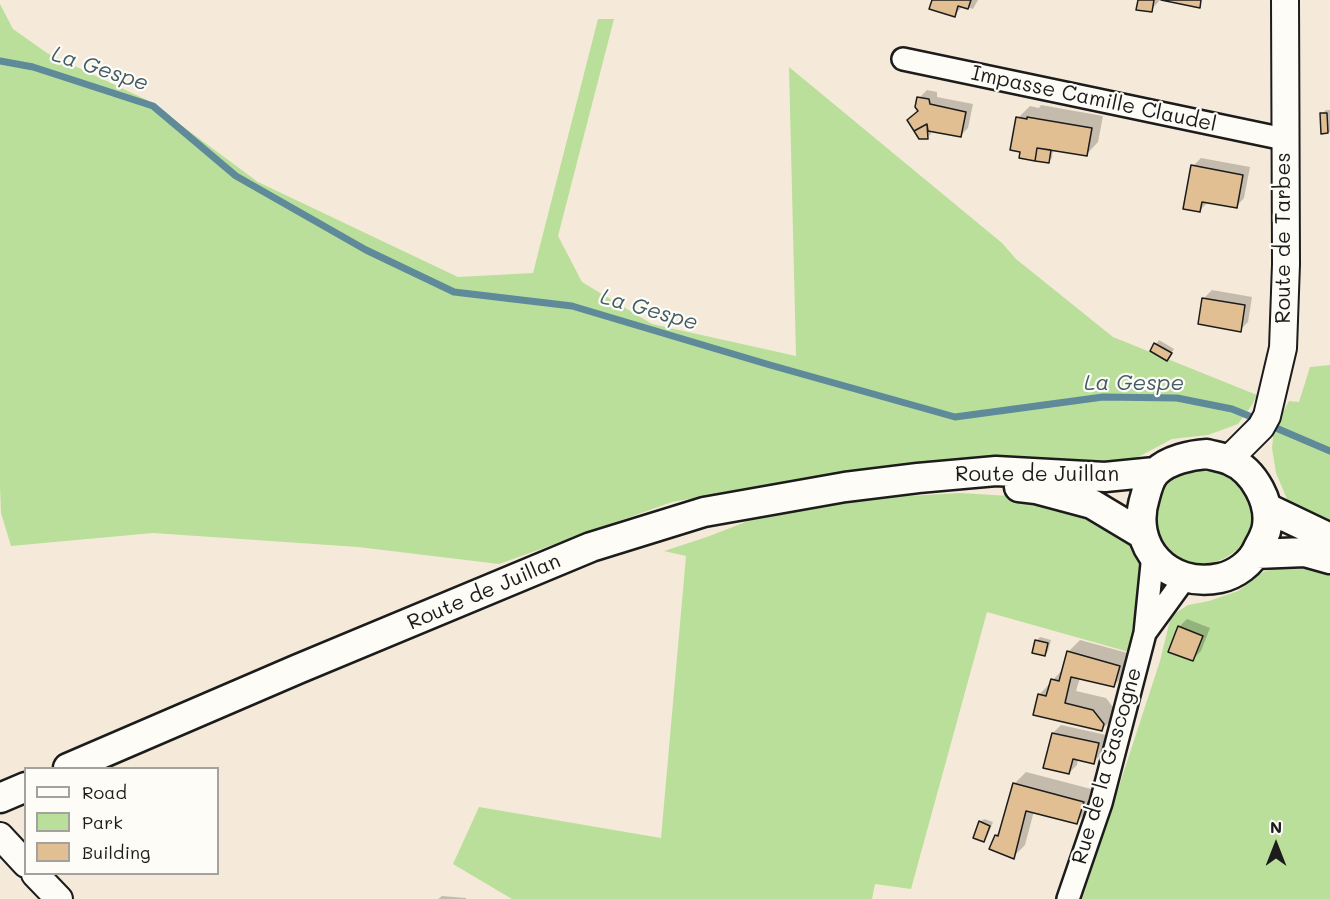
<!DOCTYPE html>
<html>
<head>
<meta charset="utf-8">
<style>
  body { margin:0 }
  #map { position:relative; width:1330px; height:899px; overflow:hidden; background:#f5ead9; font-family:Mali,sans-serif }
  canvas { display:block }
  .legend { position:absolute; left:24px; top:767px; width:195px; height:108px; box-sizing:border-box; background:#fdfcf7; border:2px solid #a3a29f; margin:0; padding:8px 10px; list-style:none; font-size:18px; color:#1c1c1c }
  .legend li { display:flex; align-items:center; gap:12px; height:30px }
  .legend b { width:30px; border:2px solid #a3a29f }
  .north { position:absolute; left:1246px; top:815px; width:60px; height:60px; -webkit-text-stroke:4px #fdfcf7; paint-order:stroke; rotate:0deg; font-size:16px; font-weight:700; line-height:24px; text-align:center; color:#1c1c1c }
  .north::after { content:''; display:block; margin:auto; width:21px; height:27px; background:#1c1c1c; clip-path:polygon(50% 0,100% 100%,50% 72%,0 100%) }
</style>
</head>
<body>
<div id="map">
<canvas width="1330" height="899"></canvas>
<ul class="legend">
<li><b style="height:8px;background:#fdfcf7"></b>Road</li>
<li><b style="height:16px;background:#badf9a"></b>Park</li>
<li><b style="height:16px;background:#e2bf93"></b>Building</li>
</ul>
<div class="north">N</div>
</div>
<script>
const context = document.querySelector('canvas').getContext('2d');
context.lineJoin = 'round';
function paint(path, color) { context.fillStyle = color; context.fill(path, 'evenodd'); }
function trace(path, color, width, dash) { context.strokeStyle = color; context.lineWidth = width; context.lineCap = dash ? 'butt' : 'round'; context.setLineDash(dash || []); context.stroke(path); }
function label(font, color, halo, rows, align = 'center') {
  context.font = font + ' Mali,sans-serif'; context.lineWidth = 4.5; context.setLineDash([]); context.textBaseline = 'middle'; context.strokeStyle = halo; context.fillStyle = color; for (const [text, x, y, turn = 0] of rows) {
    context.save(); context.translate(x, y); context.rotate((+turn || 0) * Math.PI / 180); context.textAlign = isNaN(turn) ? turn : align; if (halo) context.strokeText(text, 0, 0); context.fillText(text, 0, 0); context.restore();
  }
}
paint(new Path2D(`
  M 0,4 L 13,29 L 47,53 L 147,100 L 258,182 L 458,277 L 533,273 L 598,19 L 614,19 L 558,236 L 582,282 L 652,324 L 796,356 L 789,67 L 1002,243 L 1016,259 L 1113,337 L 1257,395 L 1252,405 L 1238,424 L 1208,435 L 1172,439 L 1125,464 L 1047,460 L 882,466 L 672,502 L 499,564 L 358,547 L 153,533 L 11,546 L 1,513 L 0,486 Z
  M 1330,365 L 1330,526 L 1290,506 L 1276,473 L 1272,448 L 1274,429 L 1289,401 L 1299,402 L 1310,367 Z
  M 1220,467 C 1228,473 1238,480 1245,487 C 1250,494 1252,505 1252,513 C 1251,576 1159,582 1155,523 C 1155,515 1152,503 1155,496 C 1167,465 1192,469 1220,467 Z
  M 960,493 L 1010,496 L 1084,512 L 1130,541 L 1139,560 L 1140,578 L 1129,652 L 987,612 L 911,889 L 875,884 L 872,899 L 512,899 L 453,864 L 479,807 L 661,838 L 686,556 L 664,551 L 707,537 L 748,521 L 856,499 Z
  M 1295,563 L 1330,566 L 1330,899 L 1082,899 L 1160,661 L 1171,616 L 1188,605 L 1209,601 L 1238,591 L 1263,572 Z`), '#badf9a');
paint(new Path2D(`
  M 934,0 L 978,0 L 973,9 L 963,6 L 954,15 Z
  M 1139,0 L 1160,0 L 1151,10 Z
  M 927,90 L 937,92 L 937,97 L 973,104 L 968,128 L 960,136 L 930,130 L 931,134 L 927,137 L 909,120 L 919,110 L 919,98 Z
  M 1041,105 L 1103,116 L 1098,142 L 1086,155 L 1053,149 L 1052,158 L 1048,162 L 1018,118 L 1030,106 L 1039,108 Z
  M 1326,110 L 1330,110 L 1330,132 L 1323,132 L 1322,114 Z
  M 1201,158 L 1250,167 L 1244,198 L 1236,207 L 1209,201 L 1200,210 L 1193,166 Z
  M 1212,290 L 1252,297 L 1248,322 L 1240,330 L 1204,298 Z
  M 1159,340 L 1174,349 L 1170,355 L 1152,350 Z
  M 1187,619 L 1210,628 L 1201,651 L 1193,659 L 1179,627 Z
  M 1040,637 L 1051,640 L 1048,651 L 1045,655 L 1036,641 Z
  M 1080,640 L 1131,654 L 1126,674 L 1113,686 L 1080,678 L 1076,691 L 1106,698 L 1116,711 L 1114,718 L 1101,730 L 1039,695 L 1064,668 L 1068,652 Z
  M 1061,725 L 1106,735 L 1101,754 L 1093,763 L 1078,759 L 1077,765 L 1069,773 L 1053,733 Z
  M 1026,772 L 1095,790 L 1088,810 L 1076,823 L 1034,811 L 1025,845 L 1013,857 L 996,835 L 1001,831 L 1014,784 Z
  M 984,819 L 993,822 L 987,837 L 984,841 L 980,822 Z
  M 442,896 L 466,898 L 466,899 L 438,899 Z`), '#0003');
trace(new Path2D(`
  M 0,61 L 33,67 L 153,106 L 236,176 L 366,250 L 454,292 L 572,306 L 770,365 L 955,417 L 1103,397 L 1177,398 L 1232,409 L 1259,420
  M 1269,425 L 1330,451`), '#5f8a99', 7);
const building = new Path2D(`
  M 932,0 L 971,0 L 968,9 L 958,6 L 955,17 L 929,9 Z
  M 1138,0 L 1154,0 L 1152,12 L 1136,10 Z
  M 1161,0 L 1201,0 L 1200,8 Z
  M 917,97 L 929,99 L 930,104 L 966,112 L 961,137 L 928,131 L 927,124 L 914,131 L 907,120 L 918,111 L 915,107 Z
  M 1320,113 L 1327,113 L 1328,133 L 1321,134 Z
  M 1016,117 L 1027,119 L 1027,117 L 1092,128 L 1087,156 L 1037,148 L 1035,161 L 1019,158 L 1020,152 L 1010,150 Z
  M 927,124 L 928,139 L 919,139 L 914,131 Z
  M 1037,148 L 1051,150 L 1049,163 L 1035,161 Z
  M 1191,165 L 1243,175 L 1237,208 L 1202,202 L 1200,212 L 1183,209 Z
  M 1202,298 L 1245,305 L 1241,332 L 1198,324 Z
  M 1154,343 L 1172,353 L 1167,361 L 1150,351 Z
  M 1178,626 L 1203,636 L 1193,661 L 1168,652 Z
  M 1035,640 L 1048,643 L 1045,656 L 1032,653 Z
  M 1067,651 L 1120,666 L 1114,687 L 1071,677 L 1065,703 L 1093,710 L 1104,724 L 1102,731 L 1033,715 L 1038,694 L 1046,696 L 1051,679 L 1059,681 Z
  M 1052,733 L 1099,743 L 1094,764 L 1073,759 L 1069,774 L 1043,768 Z
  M 1013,783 L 1084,802 L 1077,824 L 1026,811 L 1014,859 L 989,849 L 995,835 L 998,836 Z
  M 979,821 L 990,826 L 984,842 L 973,838 Z`);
paint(building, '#e2bf93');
trace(building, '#1c1c1c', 1.5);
const minor = new Path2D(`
  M 903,59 L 1284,139
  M 1153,554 L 1145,633 L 1185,578
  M 1068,899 L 1101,803 L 1145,633`);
const tertiary = new Path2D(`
  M 1229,459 L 1261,427 L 1267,416 L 1283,348 L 1286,264 L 1285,0
  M 0,836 L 26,864
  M 35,874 L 59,899`);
const secondary = new Path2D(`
  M 1207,454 C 1214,456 1222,457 1229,460 C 1254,470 1273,504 1266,531 C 1264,537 1261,543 1258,548 C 1252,563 1235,575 1220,578 C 1169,589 1129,547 1145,497 C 1147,489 1150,478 1156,472 C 1168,460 1191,455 1207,454 Z
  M 1019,487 L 1036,489 L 1092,504 L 1142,534
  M 1267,508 L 1330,538
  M 1256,554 L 1305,552 L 1330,559
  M 68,768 L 298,669 L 591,547 L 704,512 L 845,487 L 918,478 L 996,471 L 1105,477 L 1155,472
  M 0,798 L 26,787`);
trace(minor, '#1c1c1c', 26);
trace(tertiary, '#1c1c1c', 30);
trace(secondary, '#1c1c1c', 33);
trace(minor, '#fdfcf7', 21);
trace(tertiary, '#fdfcf7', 26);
trace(secondary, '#fdfcf7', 28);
label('21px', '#1c1c1c', '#fdfcf7', [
  ["Impasse Camille Claudel",1094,99,12],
  ["Route de Tarbes",1284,238,-90],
  ["Route de Juillan",1037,475],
  ["Route de Juillan",484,592,-23],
  ["Rue de la Gascogne",1107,766,-74]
]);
label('italic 22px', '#435c65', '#fdfcf7', [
  ["La Gespe",100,69,18],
  ["La Gespe",649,310,16],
  ["La Gespe",1134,383]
]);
</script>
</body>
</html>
